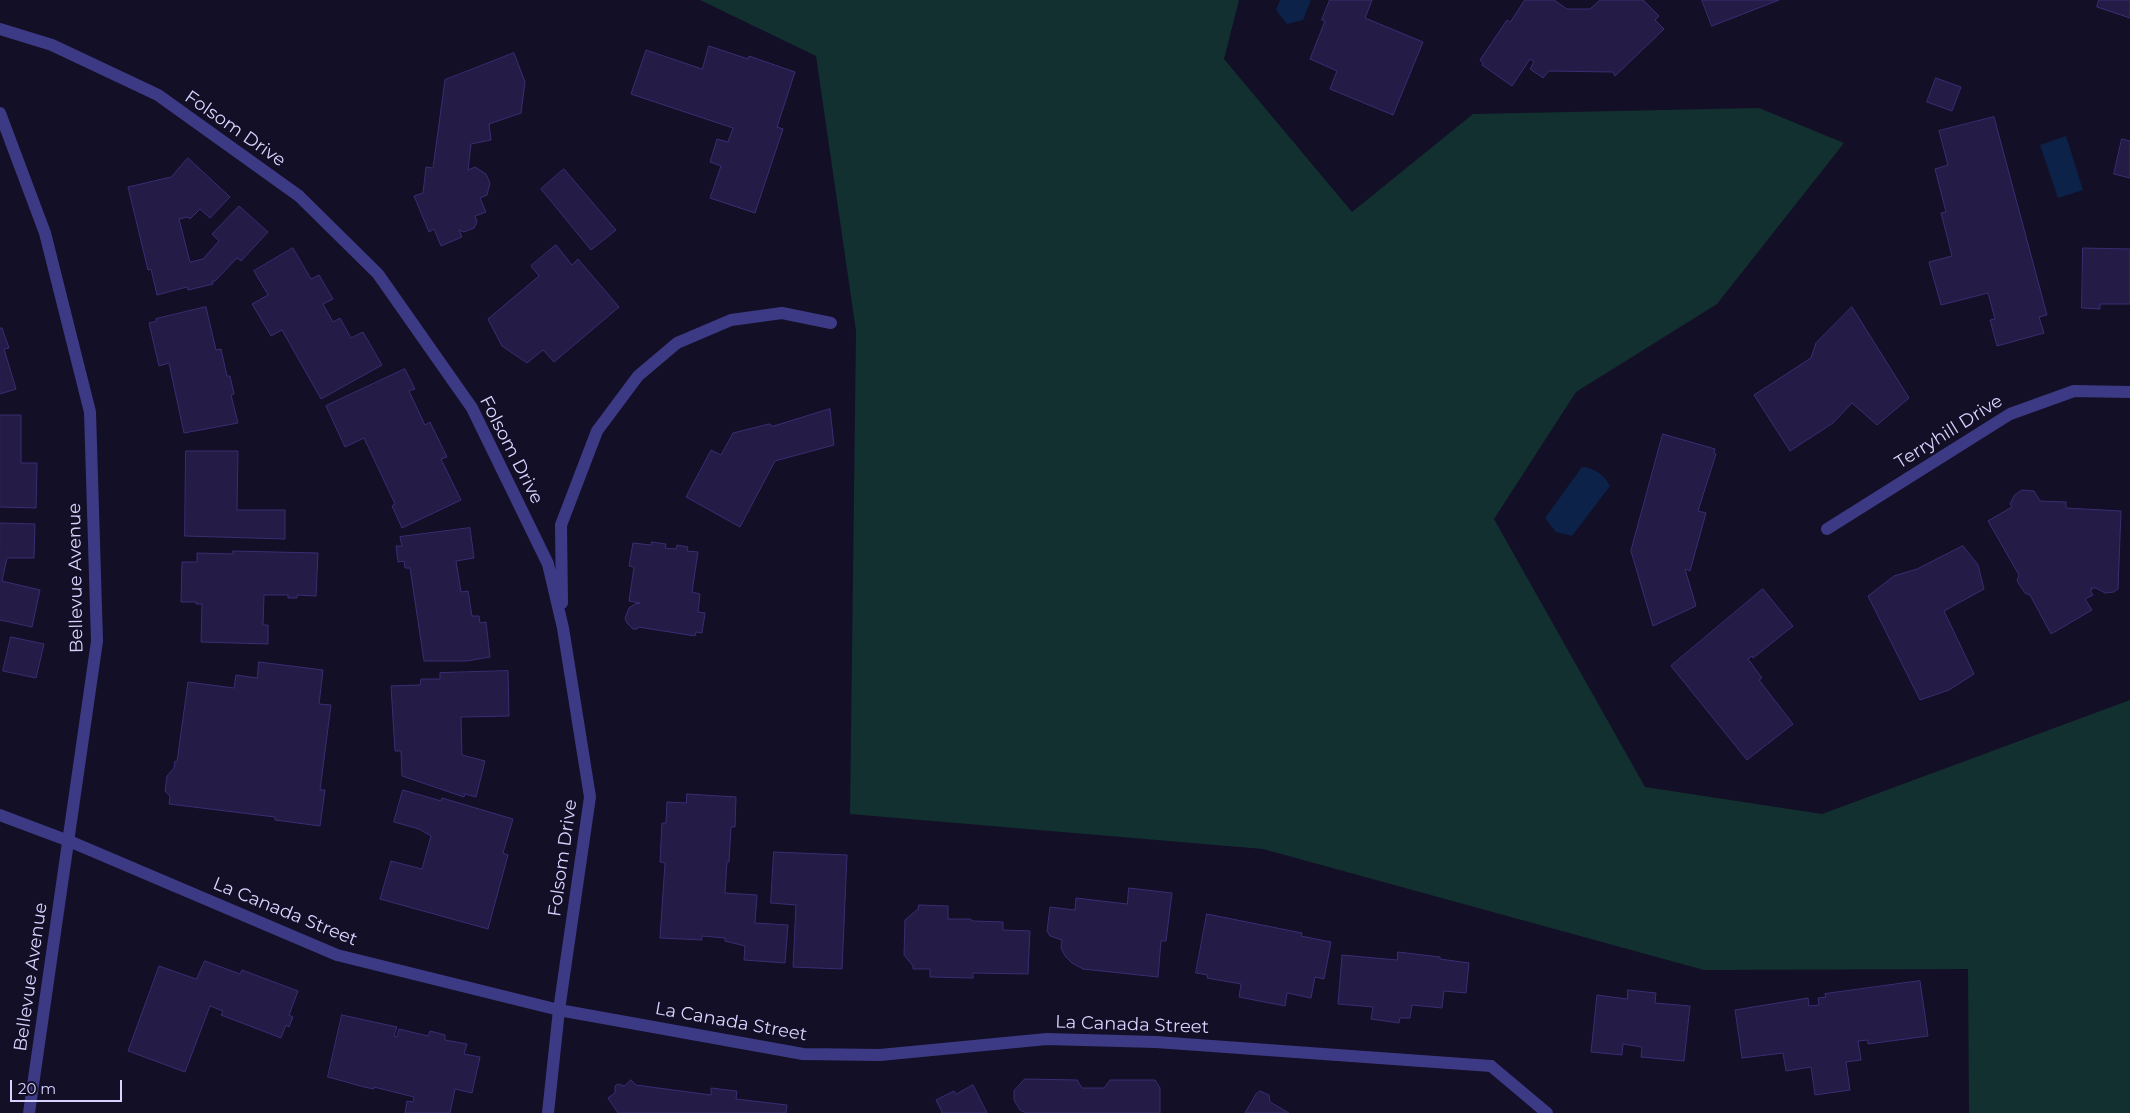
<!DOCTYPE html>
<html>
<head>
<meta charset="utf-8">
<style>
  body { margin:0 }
  #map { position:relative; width:2130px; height:1113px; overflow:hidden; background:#130f26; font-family:Montserrat,sans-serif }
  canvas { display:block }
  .scale { position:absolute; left:10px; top:1080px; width:112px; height:22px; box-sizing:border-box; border:2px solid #d9d4ff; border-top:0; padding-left:6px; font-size:15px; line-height:18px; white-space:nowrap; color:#d9d4ff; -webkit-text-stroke:4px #130f26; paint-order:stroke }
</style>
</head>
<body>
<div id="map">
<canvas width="2130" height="1113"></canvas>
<div class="scale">20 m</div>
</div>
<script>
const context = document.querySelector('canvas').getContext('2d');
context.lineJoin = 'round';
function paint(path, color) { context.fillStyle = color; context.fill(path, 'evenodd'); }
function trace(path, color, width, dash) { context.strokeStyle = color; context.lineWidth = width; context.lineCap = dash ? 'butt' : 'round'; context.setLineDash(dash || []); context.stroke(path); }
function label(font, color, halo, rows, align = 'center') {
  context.font = font + ' Montserrat,sans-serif'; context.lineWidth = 4; context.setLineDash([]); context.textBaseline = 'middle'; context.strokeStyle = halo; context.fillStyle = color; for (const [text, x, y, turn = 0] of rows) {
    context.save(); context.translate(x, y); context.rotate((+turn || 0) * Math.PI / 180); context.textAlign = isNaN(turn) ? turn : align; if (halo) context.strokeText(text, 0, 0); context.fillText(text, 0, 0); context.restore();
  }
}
paint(new Path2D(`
  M 700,0 L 1239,0 L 1224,59 L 1352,212 L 1473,114 L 1759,108 L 1844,143 L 1717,304 L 1576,392 L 1494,519 L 1645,787 L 1822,814 L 2130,700 L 2130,1113 L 1969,1113 L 1968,969 L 1704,970 L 1263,849 L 850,814 L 856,331 L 816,56 Z`), '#12302f');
paint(new Path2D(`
  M 1280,0 L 1311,0 L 1303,20 L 1287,24 L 1276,10 Z
  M 2066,136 L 2083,190 L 2058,198 L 2040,145 Z
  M 1582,467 C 1594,468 1604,474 1610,486 L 1572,536 L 1556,532 L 1545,518 Z`), '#0c2248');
const building = new Path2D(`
  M 1330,0 L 1372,0 L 1365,18 L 1423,42 L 1393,115 L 1330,89 L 1337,71 L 1310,59 L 1325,21 L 1322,20 Z
  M 1525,0 L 1554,0 L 1567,9 L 1590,9 L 1600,0 L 1643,0 L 1659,16 L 1655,20 L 1664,29 L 1615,76 L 1613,72 L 1549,71 L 1543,78 L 1530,69 L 1534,62 L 1530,59 L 1512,86 L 1482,65 L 1483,63 L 1480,60 L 1507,20 L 1510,22 Z
  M 1702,0 L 1779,0 L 1712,26 Z
  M 2099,0 L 2130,0 L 2130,18 L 2097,7 Z
  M 709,46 L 748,59 L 749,56 L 795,72 L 777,127 L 783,129 L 755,213 L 710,198 L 721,166 L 710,162 L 717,139 L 728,142 L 733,128 L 631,94 L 646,50 L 702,69 Z
  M 514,53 L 525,82 L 521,113 L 489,124 L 491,140 L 471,144 L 468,170 L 475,167 L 486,174 L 490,183 L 487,195 L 480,198 L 486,212 L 475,216 L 477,222 L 474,228 L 464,232 L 459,230 L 462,237 L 441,246 L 434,229 L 429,232 L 414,196 L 423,193 L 426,167 L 433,168 L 445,80 Z
  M 1936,78 L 1961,87 L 1952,111 L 1927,102 Z
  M 1994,117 L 2047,315 L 2039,317 L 2044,333 L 1997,346 L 1990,320 L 1995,319 L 1988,293 L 1941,305 L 1929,262 L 1952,256 L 1941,213 L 1946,212 L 1935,169 L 1948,165 L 1939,131 Z
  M 2122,139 L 2130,141 L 2130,178 L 2114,174 Z
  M 188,158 L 230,197 L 210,218 L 200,209 L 190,219 L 188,217 L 179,219 L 190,262 L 203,259 L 219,241 L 212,234 L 239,206 L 268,232 L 241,261 L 237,258 L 215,281 L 212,281 L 213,284 L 188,290 L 187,287 L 157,295 L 151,269 L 148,270 L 128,187 L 171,177 Z
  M 564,169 L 616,230 L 591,250 L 541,189 Z
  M 556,245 L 572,265 L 578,259 L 619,307 L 554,362 L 543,350 L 527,363 L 502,346 L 488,319 L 539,276 L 531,266 Z
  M 293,248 L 311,279 L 319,275 L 333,299 L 323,304 L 333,322 L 340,318 L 351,338 L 363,332 L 382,365 L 321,399 L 282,330 L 271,336 L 252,304 L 268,295 L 254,271 Z
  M 2083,248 L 2130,249 L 2130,304 L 2100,304 L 2100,309 L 2082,308 Z
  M 206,307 L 216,350 L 221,349 L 227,376 L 230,376 L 234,394 L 231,395 L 238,423 L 184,433 L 169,363 L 159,366 L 149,323 L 157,321 L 156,319 Z
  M 1852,307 L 1909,398 L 1877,425 L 1852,403 L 1833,423 L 1790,451 L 1754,395 L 1811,358 L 1816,343 Z
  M 0,328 L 2,328 L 9,348 L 4,349 L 16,389 L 0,394 Z
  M 405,369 L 415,389 L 409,391 L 425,425 L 430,422 L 447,457 L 441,459 L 461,500 L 402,528 L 392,506 L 395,504 L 364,438 L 345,447 L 326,406 Z
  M 830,409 L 834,445 L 775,461 L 740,527 L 686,497 L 711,450 L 721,455 L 733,433 L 769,424 L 773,426 Z
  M 0,415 L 21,415 L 21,463 L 37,463 L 36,508 L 0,507 Z
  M 1663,434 L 1715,449 L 1714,453 L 1716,454 L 1698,511 L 1706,513 L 1690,571 L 1685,569 L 1696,606 L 1653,626 L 1631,551 Z
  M 186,451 L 238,451 L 237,510 L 285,510 L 285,539 L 185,536 Z
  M 2022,490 L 2034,491 L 2040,501 L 2066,502 L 2066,508 L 2121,511 L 2118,589 L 2114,592 L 2105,593 L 2096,588 L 2091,588 L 2092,590 L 2090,591 L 2093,595 L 2085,599 L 2092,610 L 2051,634 L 2030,595 L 2025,593 L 2017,581 L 2019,575 L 1988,521 L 2012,507 L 2010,504 L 2014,496 Z
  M 0,523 L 35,524 L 34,558 L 7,558 L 2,581 L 40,590 L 32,627 L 0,620 Z
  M 470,528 L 474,558 L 456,561 L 461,592 L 468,591 L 472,616 L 479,616 L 480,623 L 486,622 L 490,657 L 467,661 L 424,661 L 410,568 L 405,568 L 404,561 L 398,562 L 396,546 L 402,546 L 400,537 Z
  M 652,542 L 666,544 L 665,548 L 676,549 L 677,545 L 688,547 L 687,551 L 698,552 L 692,592 L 700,594 L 698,612 L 705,613 L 702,633 L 696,632 L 695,636 L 638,627 L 637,629 L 633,629 L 627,623 L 625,618 L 629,608 L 635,604 L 640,603 L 629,601 L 634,567 L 629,566 L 633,543 L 651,545 Z
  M 1963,546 L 1978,565 L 1984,589 L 1944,611 L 1974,674 L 1949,690 L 1920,700 L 1868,596 L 1894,576 L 1917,569 Z
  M 233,551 L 318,553 L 316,596 L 297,595 L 297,598 L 288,598 L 288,595 L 264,595 L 263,625 L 268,625 L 268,644 L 201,642 L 202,604 L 196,604 L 196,602 L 181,602 L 182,562 L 197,562 L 197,553 L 233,554 Z
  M 1763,589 L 1793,626 L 1753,658 L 1752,656 L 1748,659 L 1762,678 L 1759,680 L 1793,724 L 1747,760 L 1671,666 Z
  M 11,637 L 44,644 L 36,678 L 3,671 Z
  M 259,662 L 323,670 L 319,704 L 331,705 L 320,790 L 325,790 L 320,826 L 275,820 L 275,817 L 169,804 L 170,796 L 165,791 L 167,776 L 174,768 L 175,761 L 177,762 L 188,682 L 234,688 L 236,675 L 257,678 Z
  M 508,671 L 509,716 L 461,717 L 462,755 L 485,761 L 476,797 L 465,794 L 464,797 L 402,776 L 401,751 L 395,751 L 391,686 L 420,685 L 421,679 L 440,679 L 440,673 Z
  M 403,790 L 441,801 L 442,798 L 513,819 L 503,853 L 508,855 L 488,929 L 380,899 L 391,861 L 422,869 L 431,836 L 419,829 L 394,822 Z
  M 687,794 L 736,797 L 735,827 L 731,827 L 729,862 L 727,862 L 725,893 L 757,895 L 755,923 L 788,925 L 785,963 L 744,960 L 745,946 L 725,941 L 725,938 L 702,936 L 702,940 L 660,938 L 665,863 L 660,862 L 662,823 L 666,823 L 667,802 L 686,803 Z
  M 774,852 L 847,855 L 842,969 L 793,967 L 796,905 L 771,903 Z
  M 1129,888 L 1172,893 L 1166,941 L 1161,941 L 1158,977 L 1083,969 L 1072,963 L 1065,956 L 1061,948 L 1062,940 L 1050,936 L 1047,931 L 1050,907 L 1075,910 L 1076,898 L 1127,904 Z
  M 919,905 L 948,906 L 948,919 L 970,919 L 973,921 L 1003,922 L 1003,930 L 1030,931 L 1028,974 L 973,973 L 973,978 L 930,977 L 930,969 L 913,969 L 913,966 L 904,955 L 905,920 L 918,909 Z
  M 1207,914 L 1302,933 L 1301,936 L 1331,942 L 1324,979 L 1315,977 L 1311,998 L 1287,993 L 1285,1006 L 1239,997 L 1241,984 L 1207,978 L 1208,975 L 1196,973 Z
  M 1398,952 L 1440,957 L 1440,959 L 1469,963 L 1466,993 L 1444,991 L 1442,1008 L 1412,1005 L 1410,1018 L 1400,1018 L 1399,1023 L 1371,1019 L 1373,1007 L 1338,1004 L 1342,955 L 1397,960 Z
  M 205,961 L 240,974 L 242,970 L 298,991 L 289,1015 L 293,1017 L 289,1027 L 286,1025 L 281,1038 L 221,1015 L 223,1011 L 210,1006 L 185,1072 L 128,1051 L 159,966 L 196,979 Z
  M 1920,981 L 1928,1036 L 1868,1044 L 1868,1040 L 1858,1041 L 1861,1060 L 1846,1062 L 1850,1090 L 1815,1095 L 1811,1067 L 1786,1071 L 1783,1053 L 1742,1058 L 1735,1010 L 1808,998 L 1809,1006 L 1819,1005 L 1818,998 L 1826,997 L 1825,994 Z
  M 1628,990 L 1656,993 L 1655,1003 L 1690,1006 L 1684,1061 L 1641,1057 L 1642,1047 L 1623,1044 L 1622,1055 L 1591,1052 L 1597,995 L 1627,999 Z
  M 342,1015 L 397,1027 L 394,1036 L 397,1037 L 399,1029 L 428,1036 L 430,1031 L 445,1035 L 445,1040 L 467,1044 L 464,1054 L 480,1057 L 472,1093 L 455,1089 L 450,1113 L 405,1113 L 407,1101 L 413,1102 L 414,1097 L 374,1087 L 374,1089 L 364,1087 L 328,1077 Z
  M 1025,1079 L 1077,1080 L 1082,1088 L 1104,1088 L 1110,1080 L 1155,1080 L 1160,1088 L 1160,1113 L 1026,1113 L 1020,1110 L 1014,1100 L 1014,1091 Z
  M 631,1080 L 636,1085 L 711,1095 L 711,1088 L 737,1091 L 736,1099 L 787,1105 L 786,1113 L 618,1113 L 608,1098 L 615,1093 L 615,1086 L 618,1084 L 624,1086 Z
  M 973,1085 L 987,1113 L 941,1113 L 942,1112 L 936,1100 L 954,1091 L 956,1094 Z
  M 1260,1091 L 1269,1095 L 1270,1102 L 1289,1113 L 1245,1113 L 1256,1094 Z`);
paint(building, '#241b47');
trace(building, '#3b2d73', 1);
trace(new Path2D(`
  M 1491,1066 L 1547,1113`), '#3d3a85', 12);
trace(new Path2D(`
  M 0,29 L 52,45 L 158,95 L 299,196 L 378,274 L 472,408 L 548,564 L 563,628 L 590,797 L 559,1010 L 548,1113
  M 0,113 L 45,233 L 90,412 L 97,641 L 29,1113
  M 1827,529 L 2010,414 L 2074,391 L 2130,392
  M 562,603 L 561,525 L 597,431 L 638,376 L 677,343 L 731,320 L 782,313 L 831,323
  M 0,815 L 69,841 L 337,955 L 559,1010 L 803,1054 L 880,1055 L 1047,1039 L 1156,1042 L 1491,1066`), '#3d3a85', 12);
label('18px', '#d9d4ff', '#130f26', [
  ["Folsom Drive",235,129,35],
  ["Terryhill Drive",1949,432,-32],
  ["Folsom Drive",511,450,63],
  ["Bellevue Avenue",76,578,-91],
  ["Folsom Drive",563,858,-82],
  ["La Canada Street",285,912,22],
  ["Bellevue Avenue",31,977,-82],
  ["La Canada Street",731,1022,10],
  ["La Canada Street",1132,1025,2]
]);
</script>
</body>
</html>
